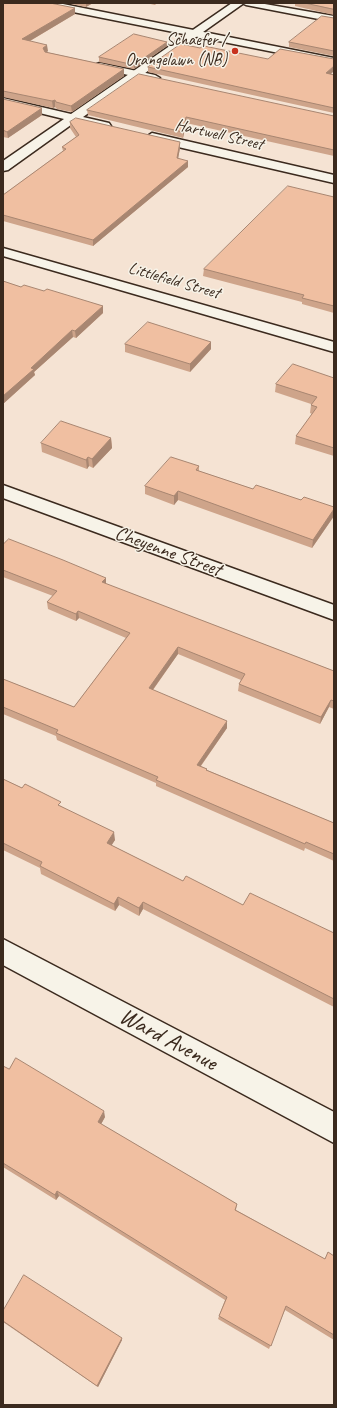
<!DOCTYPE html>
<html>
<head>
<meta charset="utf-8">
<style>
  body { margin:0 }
  #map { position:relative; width:337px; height:1408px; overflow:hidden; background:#f5e3d3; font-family:Caveat,sans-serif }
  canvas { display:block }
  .frame { position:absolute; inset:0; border:4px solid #3b2a1e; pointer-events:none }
</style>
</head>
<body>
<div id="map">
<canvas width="337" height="1408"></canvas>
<div class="frame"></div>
</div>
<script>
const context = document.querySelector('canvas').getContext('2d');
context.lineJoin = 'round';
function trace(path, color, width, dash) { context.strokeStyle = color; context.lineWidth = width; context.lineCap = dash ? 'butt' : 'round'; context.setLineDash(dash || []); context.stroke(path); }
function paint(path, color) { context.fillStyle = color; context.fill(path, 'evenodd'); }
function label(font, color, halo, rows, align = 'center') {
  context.font = font + ' Caveat,sans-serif'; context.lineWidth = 3; context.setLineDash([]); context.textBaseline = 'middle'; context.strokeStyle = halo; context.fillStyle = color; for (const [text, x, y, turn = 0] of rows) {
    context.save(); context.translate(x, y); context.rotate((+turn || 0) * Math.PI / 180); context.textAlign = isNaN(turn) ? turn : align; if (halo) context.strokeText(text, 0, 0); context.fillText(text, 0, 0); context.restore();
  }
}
const service = new Path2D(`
  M 242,3 L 259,3 L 334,16 L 334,22 L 246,5 Z
  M 100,63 L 155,75 L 160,78 L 155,81 L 97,68 L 97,64 Z`);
const minor = new Path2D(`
  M 232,3 L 244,3 L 83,117 L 109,123 L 111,126 L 109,129 L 105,130 L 75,122 L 8,170 L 3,171 L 3,161 L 64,119 L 3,104 L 3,98 L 71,114 Z
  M 152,133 L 334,175 L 334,183 L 148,140 L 146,137 Z
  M 3,248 L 334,342 L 334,352 L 3,256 Z
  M 3,485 L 334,605 L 334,620 L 3,498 Z
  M 3,939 L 334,1112 L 334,1143 L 3,965 Z`);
const secondary = new Path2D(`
  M 38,3 L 58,3 L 334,58 L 334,64 L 43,6 Z`);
trace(service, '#3b2a1e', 3);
trace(minor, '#3b2a1e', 3);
trace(secondary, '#3b2a1e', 3);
paint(service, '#f7f3e8');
paint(minor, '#f7f3e8');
paint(secondary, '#f7f3e8');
paint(new Path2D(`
  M 3,3 L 75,8 L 75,14 L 30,41 L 48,51 L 46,52 L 124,69 L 124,76 L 72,112 L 57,109 L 55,107 L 53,108 L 3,97 Z
  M 66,3 L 93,3 L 86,7 Z
  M 146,3 L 157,3 L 155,5 Z
  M 295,3 L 334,3 L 334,15 L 295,6 Z
  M 334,18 L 334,56 L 289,47 L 289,42 Z
  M 167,46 L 134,69 L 99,62 L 99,57 Z
  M 148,67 L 331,74 L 334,75 L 334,113 L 148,72 Z
  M 3,99 L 42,108 L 42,115 L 8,138 L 3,137 Z
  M 87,110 L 334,116 L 334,156 L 186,123 L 183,138 L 88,115 Z
  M 70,122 L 180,148 L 178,159 L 188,161 L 188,167 L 93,246 L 3,221 L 3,195 L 63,151 L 62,147 L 76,137 L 70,128 Z
  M 334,197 L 334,313 L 302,304 L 302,302 L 203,276 L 204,269 Z
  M 3,281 L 21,287 L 44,291 L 103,306 L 103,313 L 76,338 L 73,337 L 34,372 L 35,375 L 3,404 Z
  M 211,342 L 211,349 L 190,372 L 125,352 L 125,344 Z
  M 334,378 L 334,456 L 295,444 L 296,436 L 312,414 L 310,413 L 311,405 L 311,404 L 275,392 L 276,384 Z
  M 111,438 L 112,448 L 93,468 L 89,466 L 87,469 L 42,452 L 41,443 Z
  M 199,466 L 199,471 L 253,489 L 334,507 L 334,516 L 312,548 L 178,500 L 174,505 L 145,494 L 145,486 Z
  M 3,543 L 106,584 L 334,671 L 334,709 L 329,707 L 320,724 L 238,691 L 239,684 L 241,680 L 178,654 L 153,690 L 227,728 L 201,766 L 207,769 L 207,770 L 334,823 L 334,861 L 305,848 L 304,851 L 156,786 L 156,783 L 57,740 L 56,736 L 3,714 L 3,679 L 74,707 L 126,638 L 79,618 L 76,621 L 48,609 L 47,602 L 53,596 L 3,577 Z
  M 3,779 L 61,806 L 115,840 L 111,845 L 183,881 L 243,905 L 334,933 L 334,1007 L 143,909 L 139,916 L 119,905 L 115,911 L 41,874 L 40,868 L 3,850 Z
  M 3,1066 L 105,1117 L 101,1124 L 237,1204 L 236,1210 L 325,1259 L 328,1252 L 334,1256 L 334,1340 L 285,1310 L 269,1349 L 218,1319 L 219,1316 L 225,1300 L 59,1196 L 56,1200 L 3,1167 Z
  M 3,1311 L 122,1340 L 98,1387 L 3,1322 Z`), '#cea48a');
paint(new Path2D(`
  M 86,3 L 93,3 L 86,7 Z
  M 75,8 L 75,14 L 23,45 L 22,39 Z
  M 167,42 L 167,46 L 134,69 L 134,65 Z
  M 47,45 L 48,51 L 44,55 L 43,48 Z
  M 334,66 L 334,71 L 326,79 L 326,73 Z
  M 124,69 L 124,76 L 72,112 L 71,106 Z
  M 55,100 L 55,107 L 53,108 L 52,101 Z
  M 42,108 L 42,115 L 8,138 L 7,132 Z
  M 186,117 L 186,123 L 183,138 L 183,132 Z
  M 180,142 L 180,148 L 177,164 L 177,158 Z
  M 188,161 L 188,167 L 93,246 L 93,240 Z
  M 103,306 L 103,313 L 76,338 L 75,331 Z
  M 72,330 L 73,337 L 34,372 L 35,375 L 3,404 L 3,396 L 31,368 Z
  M 211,342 L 211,349 L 190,372 L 190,364 Z
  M 111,438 L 112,448 L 93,468 L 92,459 Z
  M 88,457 L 89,466 L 87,469 L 86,460 Z
  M 178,491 L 178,500 L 174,505 L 174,496 Z
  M 334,509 L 334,516 L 312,548 L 313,540 Z
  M 106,578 L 106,585 L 102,582 Z
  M 78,611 L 79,618 L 76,621 L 76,614 Z
  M 178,647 L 178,654 L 149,695 L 149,688 Z
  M 331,700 L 329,707 L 320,724 L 321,717 Z
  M 227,721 L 227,728 L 197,771 L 197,765 Z
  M 114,832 L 115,840 L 108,851 L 107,843 Z
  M 118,897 L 119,905 L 115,911 L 114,904 Z
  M 143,902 L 143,909 L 139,916 L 139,908 Z
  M 104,1111 L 105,1117 L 99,1128 L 98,1122 Z
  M 57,1191 L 59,1196 L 56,1200 L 55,1195 Z
  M 122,1338 L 122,1340 L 98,1387 L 97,1386 Z`), '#a88671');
const building = new Path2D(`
  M 3,3 L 50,3 L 75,8 L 22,39 L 47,45 L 43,48 L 45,52 L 124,69 L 71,106 L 56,102 L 55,100 L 52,101 L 3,91 Z
  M 305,3 L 334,3 L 334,9 Z
  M 322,16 L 334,18 L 334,51 L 289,42 Z
  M 134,34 L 167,42 L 134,65 L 99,57 Z
  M 181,44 L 200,48 L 204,46 L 268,59 L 280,49 L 334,59 L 334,66 L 326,73 L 334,75 L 334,108 L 148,67 Z
  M 139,74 L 334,116 L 334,150 L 186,117 L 183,132 L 87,110 Z
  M 3,99 L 42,108 L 7,132 L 3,130 Z
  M 76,118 L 180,142 L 177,158 L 188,161 L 93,240 L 3,215 L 3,195 L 66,149 L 62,147 L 79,135 L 70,122 Z
  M 288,186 L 334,197 L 334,306 L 302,298 L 304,295 L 204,269 Z
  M 3,281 L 21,287 L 24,285 L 44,291 L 47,289 L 103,306 L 75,331 L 72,330 L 31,368 L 34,369 L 3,396 Z
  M 148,322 L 211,342 L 190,364 L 125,344 Z
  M 293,364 L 334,378 L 334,448 L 296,436 L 317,407 L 311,405 L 317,397 L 276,384 Z
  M 61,421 L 111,438 L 92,459 L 88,457 L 86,460 L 41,443 Z
  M 171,457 L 199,466 L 196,470 L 253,489 L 256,485 L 301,500 L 304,497 L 334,507 L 334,509 L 313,540 L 178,491 L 174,496 L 145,486 Z
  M 9,539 L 63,560 L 106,578 L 102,582 L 334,671 L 334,701 L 331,700 L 321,717 L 239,684 L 245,674 L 178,647 L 149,688 L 227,721 L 197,765 L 207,769 L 206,770 L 334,823 L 334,854 L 306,842 L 305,844 L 156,780 L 158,777 L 56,733 L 58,730 L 3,707 L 3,679 L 74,707 L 130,633 L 78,611 L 76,614 L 47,602 L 57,591 L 3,570 L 3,543 L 4,543 Z
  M 3,779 L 22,788 L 25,784 L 61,802 L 58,805 L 114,832 L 107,843 L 183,881 L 186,876 L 243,905 L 250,893 L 334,933 L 334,999 L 143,902 L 139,908 L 118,897 L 114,904 L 40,866 L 42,862 L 3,843 Z
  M 16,1058 L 104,1111 L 98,1122 L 237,1204 L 235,1210 L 325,1259 L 328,1252 L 334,1256 L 334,1335 L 286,1306 L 271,1346 L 219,1316 L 227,1297 L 57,1191 L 55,1195 L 3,1163 L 3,1066 L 9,1069 Z
  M 24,1275 L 122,1338 L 97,1386 L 3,1321 L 3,1311 Z`);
paint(building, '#f0bfa1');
trace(building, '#a88671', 1);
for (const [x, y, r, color] of [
  [235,51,4,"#c8321e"]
]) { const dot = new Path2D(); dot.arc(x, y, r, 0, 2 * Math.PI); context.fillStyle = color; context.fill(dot); trace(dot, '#f7f3e8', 1.5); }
label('17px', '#3b2a1e', '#f7f3e8', [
  ["Schaefer /",227,41],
  ["Orangelawn (NB)",227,61]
], 'right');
label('17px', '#3b2a1e', '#f7f3e8', [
  ["Hartwell Street",219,135,13],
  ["Littlefield Street",174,281,16]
]);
label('20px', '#3b2a1e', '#f7f3e8', [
  ["Cheyenne Street",168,552,20]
]);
label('24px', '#3b2a1e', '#f7f3e8', [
  ["Ward Avenue",168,1040,28]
]);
</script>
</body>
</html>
